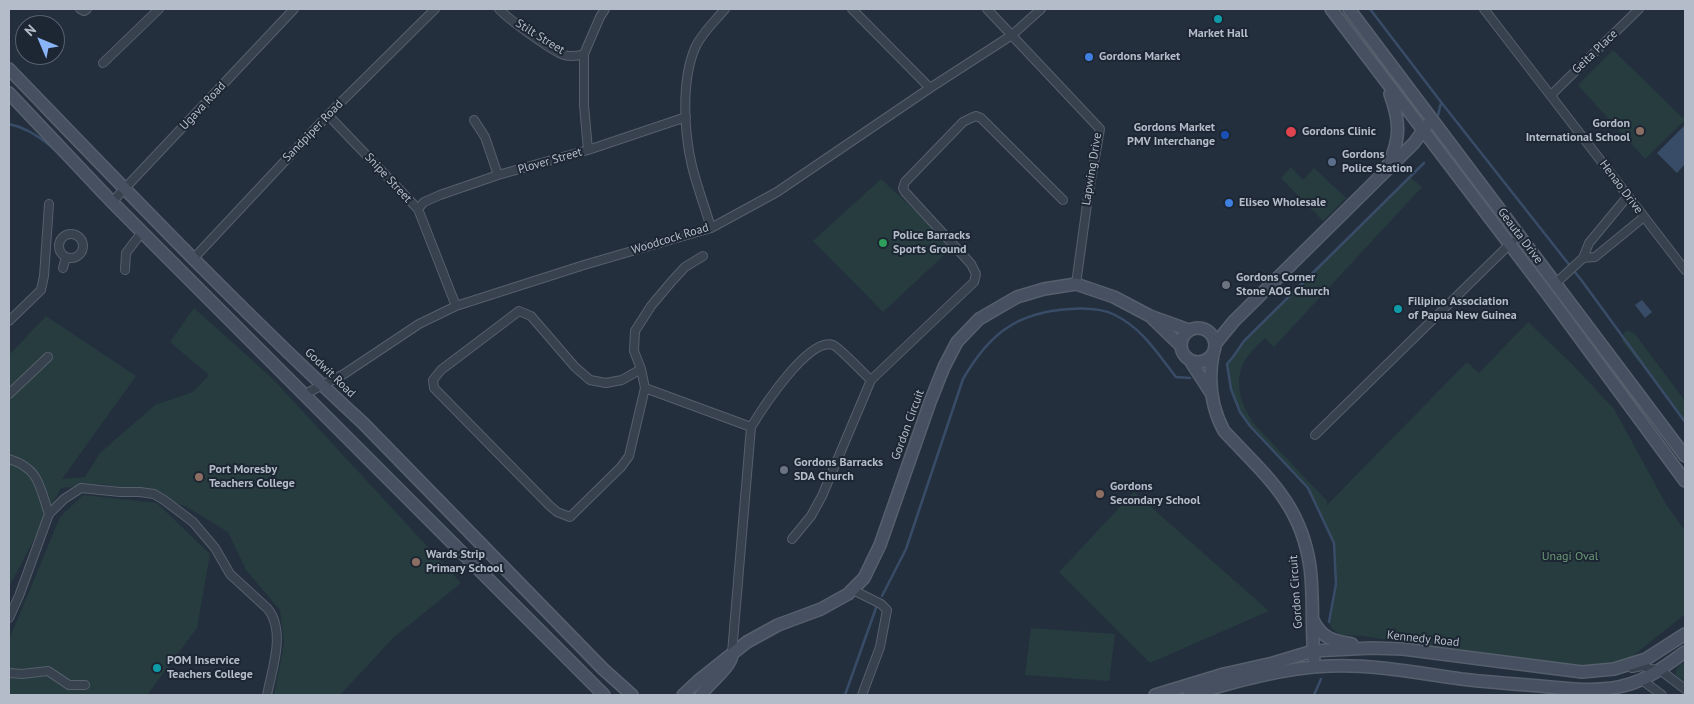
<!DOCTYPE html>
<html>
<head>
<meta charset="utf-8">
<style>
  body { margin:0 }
  #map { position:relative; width:1694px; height:704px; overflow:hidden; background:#242f3e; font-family:"PT Sans",sans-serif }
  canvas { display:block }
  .frame { position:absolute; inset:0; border:10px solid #b4bcc9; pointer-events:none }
  .north { position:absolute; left:15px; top:15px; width:50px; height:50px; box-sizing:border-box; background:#1d2633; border:1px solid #59626f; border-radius:50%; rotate:315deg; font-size:14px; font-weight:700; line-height:20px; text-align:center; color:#b4bcc9 }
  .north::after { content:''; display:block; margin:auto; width:18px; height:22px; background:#8ab4f8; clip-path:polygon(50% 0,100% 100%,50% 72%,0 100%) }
</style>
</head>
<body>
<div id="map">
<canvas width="1694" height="704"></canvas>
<div class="frame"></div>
<div class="north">N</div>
</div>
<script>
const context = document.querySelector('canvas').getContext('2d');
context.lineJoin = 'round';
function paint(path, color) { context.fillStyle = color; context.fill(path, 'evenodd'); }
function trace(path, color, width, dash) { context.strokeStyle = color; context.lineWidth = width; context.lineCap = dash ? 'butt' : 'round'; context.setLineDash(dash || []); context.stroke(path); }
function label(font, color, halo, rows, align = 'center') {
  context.font = font + ' "PT Sans",sans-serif'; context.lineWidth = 4; context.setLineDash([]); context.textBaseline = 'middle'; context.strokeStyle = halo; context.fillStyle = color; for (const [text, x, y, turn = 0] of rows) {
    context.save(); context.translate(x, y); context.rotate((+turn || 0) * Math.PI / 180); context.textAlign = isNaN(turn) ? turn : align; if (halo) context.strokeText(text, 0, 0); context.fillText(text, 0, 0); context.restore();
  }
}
paint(new Path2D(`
  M 1613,50 L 1685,120 L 1645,159 L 1578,85 Z
  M 1291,167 L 1303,180 L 1314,168 L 1346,198 L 1323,221 L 1281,178 Z
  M 1410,177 L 1422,187 L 1274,347 L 1265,338 C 1258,345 1249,353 1244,362 C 1233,383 1242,407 1255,425 L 1327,501 L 1327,505 L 1467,362 L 1479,373 L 1528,322 L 1573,365 L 1614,409 L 1666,504 L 1685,531 L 1685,614 L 1628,660 L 1569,669 L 1484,654 L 1362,636 L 1341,635 L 1332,629 L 1329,622 L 1336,584 L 1334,543 L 1308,488 L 1250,426 L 1240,412 L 1231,389 L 1227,364 L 1233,357 L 1244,341 Z
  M 881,179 L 954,246 L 883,312 L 813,241 Z
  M 194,308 L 272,378 L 461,583 L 393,638 L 340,695 L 274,695 L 284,643 L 280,610 L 246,570 L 228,532 L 185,506 L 104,484 L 61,488 L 9,587 L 9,355 L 46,316 L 136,376 L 62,479 L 85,477 L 100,453 L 155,405 L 193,392 L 209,375 L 170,342 Z
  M 1627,330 L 1635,334 L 1685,401 L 1685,420 L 1622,341 L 1623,335 Z
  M 1134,492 L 1269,611 L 1150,663 L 1059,572 Z
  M 83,495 L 157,503 L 210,554 L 197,628 L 147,695 L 9,695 L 9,640 L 60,517 Z
  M 1031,628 L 1115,634 L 1109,681 L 1025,675 Z
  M 1685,662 L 1685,682 L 1676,675 C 1675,668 1680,665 1685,662 Z`), '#263c3f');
paint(new Path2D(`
  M 1685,125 L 1685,164 L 1677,173 L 1657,153 Z
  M 1642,300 L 1652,312 L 1645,318 L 1635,305 Z`), '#394c67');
trace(new Path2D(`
  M 1370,9 L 1441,102 L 1582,281 L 1685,422
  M 1437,119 L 1441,103
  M 9,124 C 47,132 73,170 100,198
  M 882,596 L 906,549 L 963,379 C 989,334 1017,312 1070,309 C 1084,308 1101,308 1115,315 C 1143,329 1157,353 1176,377 L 1190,378
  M 1329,622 L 1336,584 L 1334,543 L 1308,488 L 1250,426 L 1240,412 L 1231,389 L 1227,364 L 1233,357 L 1244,341 L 1424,163
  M 845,695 L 876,608
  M 1314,695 L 1321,679`), '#394c67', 2.5);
const street = new Path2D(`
  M 80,9 L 84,11 L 87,9
  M 499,9 C 508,19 552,51 564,55 C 571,57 578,56 584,54
  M 852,9 L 930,88
  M 987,9 L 1100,129 L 1088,197 L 1076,284
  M 1484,9 L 1685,270
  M 103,63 L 159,9
  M 1551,95 L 1639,9
  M 328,115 L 418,209 L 456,306
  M 474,120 L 485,137 L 498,175
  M 588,150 L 584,105 L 584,54 L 600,17 L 605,9
  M 112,202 L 294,9
  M 418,209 L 424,202 L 440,195 L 498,175 L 588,150 L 686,117
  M 711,228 C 705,207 697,187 692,166 C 684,132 681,81 695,48 C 701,34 715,21 725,9
  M59 246a12 12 0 1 1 24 0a12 12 0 1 1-24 0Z
  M 703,256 L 685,267 L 672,281 L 651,306 L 635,331 L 634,351 L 641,369 L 645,388 L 751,427
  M 194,258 L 328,115 L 435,9
  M 1583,258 L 1589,243 L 1628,196
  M 63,268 L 66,257
  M 125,270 L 126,253 L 142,232
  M 1556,283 L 1583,258 L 1595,257 L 1644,217
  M 9,321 L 41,290 L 44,276 L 49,204
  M 641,369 L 622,380 L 606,383 L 590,380 L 575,367 L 531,316 L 519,311 L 441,370 L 433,380 L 434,388 L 549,505 L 557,512 L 570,517 L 621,467 L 629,456 L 645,388
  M 9,394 L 48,357
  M 305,394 L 344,374 L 419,324 L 456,306 L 584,265 L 711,228 L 777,192 L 930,88 L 1012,35 L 1041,9
  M 1315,435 L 1512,242
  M 9,459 C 40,469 39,486 49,514
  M 792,539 L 811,516 L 822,496 L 871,380 L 974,282 L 976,274 L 971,264 L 905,192 L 903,188 L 905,182 L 963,122 L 971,118 L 976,116 L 981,118 L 1063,200
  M 853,590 L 881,604 L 887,610 L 880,647 L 862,695
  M 9,618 L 19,596 L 49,514 L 64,499 L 81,488 L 120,492 L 140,492 L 154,494 L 164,500 L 193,522 L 215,548 L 230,574 L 268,609 C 286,632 272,669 267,695
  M 732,653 L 751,427 C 762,409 809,336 833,345 C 839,347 864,374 871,380
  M 1632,668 L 1642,666 L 1651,669 L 1660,670 L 1685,689
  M 9,673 L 22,674 L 48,671 L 69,685 L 85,685
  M 1642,680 L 1662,695`);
const secondary = new Path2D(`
  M 1331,9 L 1546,292 L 1685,481
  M 1349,9 L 1685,456
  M 9,69 C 125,189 240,310 363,423 L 603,669 L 632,695
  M 9,93 L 112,202 L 604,695
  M 1388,165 C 1401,139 1400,121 1390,94
  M 1153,319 L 1180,345
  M1181 345a17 17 0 1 1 34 0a17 17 0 1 1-34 0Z
  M 1216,343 L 1234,321 L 1414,143 L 1427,125
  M 1213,354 C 1208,381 1211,407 1224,431 C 1265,475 1301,503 1310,567 C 1314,597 1311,628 1314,658
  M 1191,362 L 1211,393
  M 1313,620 C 1322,639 1334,641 1352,644
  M 683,695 L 698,681 L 747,642 L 778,625 L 821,609 L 848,594 L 864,578 L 880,545 L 930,402 L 944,367 L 957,342 L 979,319 L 1017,297 L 1044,289 L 1076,284 L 1114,297 L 1150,316 L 1189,330
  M 701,695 C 709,683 731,667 732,655
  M 1155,695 L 1224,674 L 1273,663 L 1313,651 L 1371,648 L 1403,649 L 1582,672 L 1614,669 L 1646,659 L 1685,634
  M 1189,695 C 1234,682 1281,668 1329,666 C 1372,664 1418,673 1461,679 C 1487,682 1513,684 1540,686 C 1568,689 1602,693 1630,684 C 1650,678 1668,664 1685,652`);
trace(street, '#565f6c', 10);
trace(secondary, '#565f6c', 14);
trace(street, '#38414e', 8);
trace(secondary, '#465061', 11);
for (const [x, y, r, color] of [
  [1218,19,5,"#0f9aa8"],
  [1089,57,5,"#3f7fe0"],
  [1640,131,5,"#8d6e63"],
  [1291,132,6,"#e0444e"],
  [1225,135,5,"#1a4fb4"],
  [1332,162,5,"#5c6f8a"],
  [1229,203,5,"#3f7fe0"],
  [883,243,5,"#2e9e5b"],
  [1226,285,5,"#6b7280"],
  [1398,309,5,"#0f9aa8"],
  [784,470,5,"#6b7280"],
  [199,477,5,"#8d6e63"],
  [1100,494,5,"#8d6e63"],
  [416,562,5,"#8d6e63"],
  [157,668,5,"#0f9aa8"]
]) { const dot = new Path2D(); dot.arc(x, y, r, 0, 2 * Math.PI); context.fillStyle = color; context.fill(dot); trace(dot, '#1d2633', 2); }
label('bold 12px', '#b4bcc9', '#1d2633', [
  ["Market Hall",1218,34,"center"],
  ["Gordons Market",1099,57],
  ["Gordon",1630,124,"right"],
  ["International School",1630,138,"right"],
  ["Gordons Market",1215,128,"right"],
  ["PMV Interchange",1215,142,"right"],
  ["Gordons Clinic",1302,132],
  ["Gordons",1342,155],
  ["Police Station",1342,169],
  ["Eliseo Wholesale",1239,203],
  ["Police Barracks",893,236],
  ["Sports Ground",893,250],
  ["Gordons Corner",1236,278],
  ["Stone AOG Church",1236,292],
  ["Filipino Association",1408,302],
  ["of Papua New Guinea",1408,316],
  ["Gordons Barracks",794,463],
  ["SDA Church",794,477],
  ["Port Moresby",209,470],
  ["Teachers College",209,484],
  ["Gordons",1110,487],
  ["Secondary School",1110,501],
  ["Wards Strip",426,555],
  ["Primary School",426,569],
  ["POM Inservice",167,661],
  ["Teachers College",167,675]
], 'left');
label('12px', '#b4bcc9', '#1d2633', [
  ["Stilt Street",540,37,32],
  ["Geita Place",1595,52,-44],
  ["Ugava Road",203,106,-47],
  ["Sandpiper Road",313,131,-46],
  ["Plover Street",550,161,-16],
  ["Lapwing Drive",1092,169,-81],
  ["Snipe Street",388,178,47],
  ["Henao Drive",1621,187,53],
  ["Geauta Drive",1520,236,53],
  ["Woodcock Road",670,239,-17],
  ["Godwit Road",330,373,44],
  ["Gordon Circuit",908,425,-70],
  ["Gordon Circuit",1296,592,-94],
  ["Kennedy Road",1423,639,6]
]);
label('12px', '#6b9a76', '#1d2633', [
  ["Unagi Oval",1570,557]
]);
</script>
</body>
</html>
